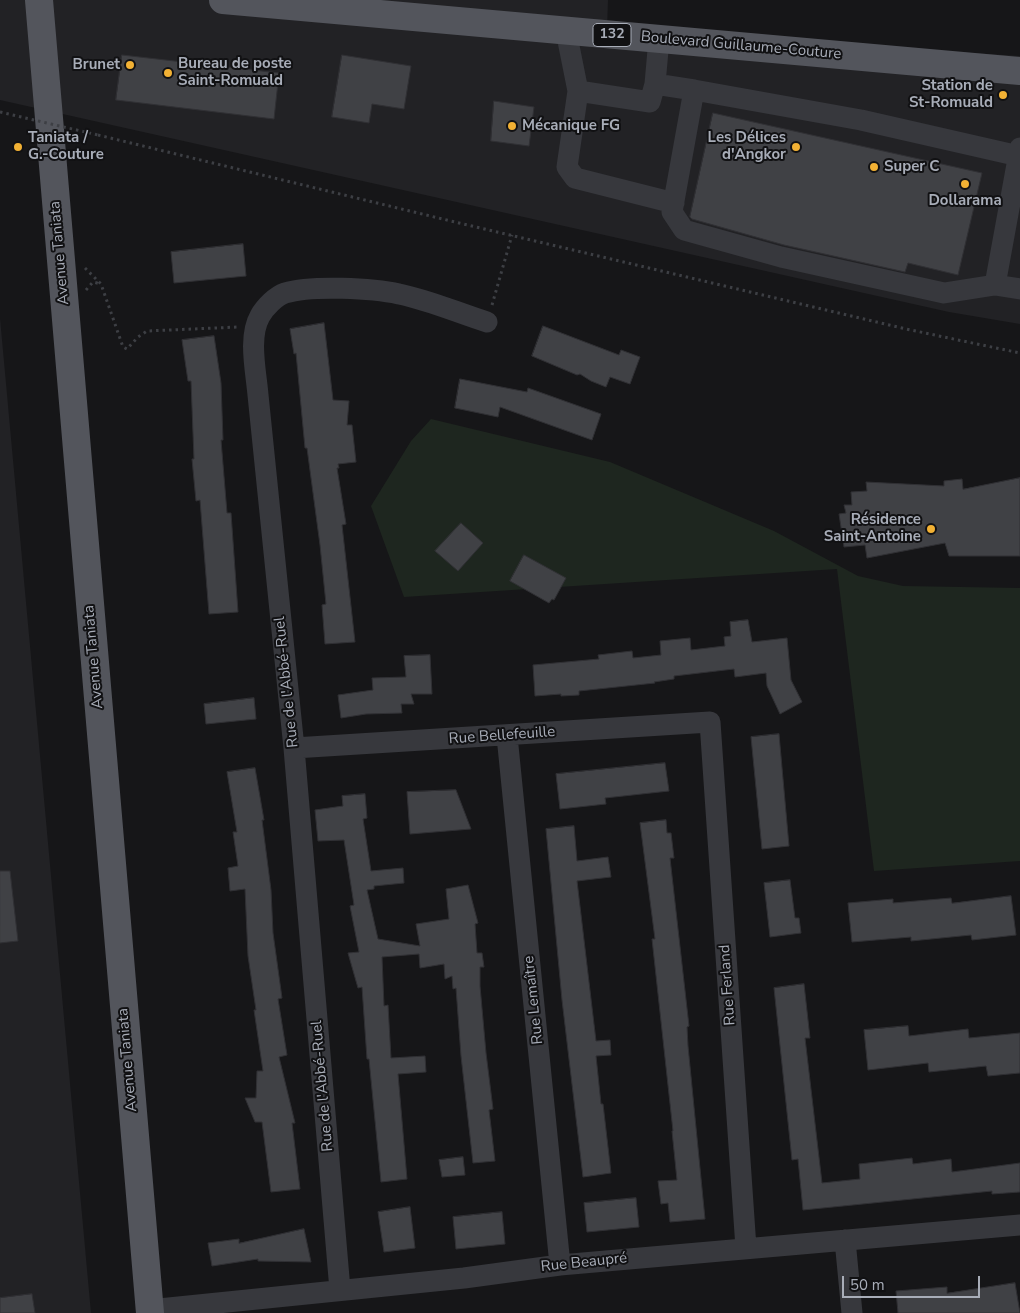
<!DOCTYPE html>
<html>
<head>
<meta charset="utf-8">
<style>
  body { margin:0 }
  #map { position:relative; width:1020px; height:1313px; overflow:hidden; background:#161618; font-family:"Nunito Sans",sans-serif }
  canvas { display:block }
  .scale { position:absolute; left:842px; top:1276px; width:138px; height:22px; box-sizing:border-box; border:2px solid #a8adb8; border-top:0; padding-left:6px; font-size:15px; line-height:18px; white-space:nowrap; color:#a8adb8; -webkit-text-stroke:4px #111113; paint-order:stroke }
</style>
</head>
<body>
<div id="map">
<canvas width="1020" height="1313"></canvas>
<div class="scale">50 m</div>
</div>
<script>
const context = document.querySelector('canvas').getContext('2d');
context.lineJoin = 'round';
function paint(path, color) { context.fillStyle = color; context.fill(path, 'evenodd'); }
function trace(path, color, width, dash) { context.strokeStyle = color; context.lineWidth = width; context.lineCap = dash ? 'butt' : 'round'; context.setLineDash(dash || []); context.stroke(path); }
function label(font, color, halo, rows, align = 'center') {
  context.font = font + ' "Nunito Sans",sans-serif'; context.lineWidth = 4; context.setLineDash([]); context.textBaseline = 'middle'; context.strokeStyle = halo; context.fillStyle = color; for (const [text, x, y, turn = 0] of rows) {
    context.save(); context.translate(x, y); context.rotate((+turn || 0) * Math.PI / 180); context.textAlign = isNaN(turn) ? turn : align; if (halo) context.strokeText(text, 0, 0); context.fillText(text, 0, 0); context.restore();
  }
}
paint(new Path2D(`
  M 0,0 L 608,0 L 607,30 L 1020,56 L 1020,324 L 949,312 L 0,100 Z
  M 0,318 L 91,1313 L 0,1313 Z`), '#222225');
paint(new Path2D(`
  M 431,419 L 610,462 L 774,531 L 858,576 L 903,586 L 1020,588 L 1020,861 L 874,871 L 837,569 L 404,597 L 371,506 L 411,441 Z`), '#1e261f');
const building = new Path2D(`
  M 122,55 L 279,73 L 274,119 L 116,100 Z
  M 342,55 L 411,66 L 404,109 L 372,104 L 369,123 L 332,117 Z
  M 494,101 L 534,107 L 529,146 L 491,141 Z
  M 713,113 L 982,173 L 958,275 L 908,263 L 905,272 L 784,245 L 692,219 L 690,217 Z
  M 243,244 L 246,276 L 174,283 L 171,252 Z
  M 324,323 L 333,400 L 349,401 L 347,425 L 352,425 L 356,462 L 338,464 L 339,468 L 337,468 L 346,524 L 342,525 L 355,642 L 325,644 L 322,605 L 326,604 L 320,545 L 307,448 L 305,448 L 296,353 L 294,354 L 290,329 Z
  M 543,326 L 619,355 L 621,350 L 640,357 L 630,384 L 610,377 L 606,387 L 591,381 L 580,374 L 577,375 L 532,356 Z
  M 214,336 L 221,383 L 223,440 L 221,440 L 227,513 L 231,513 L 238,612 L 209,614 L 200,500 L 196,501 L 192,459 L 194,459 L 191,381 L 188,381 L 182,340 Z
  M 460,379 L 527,392 L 528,388 L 601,414 L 592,440 L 500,407 L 498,417 L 455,408 Z
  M 1020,478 L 1020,556 L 949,556 L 945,543 L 867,558 L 865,545 L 844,547 L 839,514 L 846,513 L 844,505 L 852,505 L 851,492 L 867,491 L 866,482 L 944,486 L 944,481 L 962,479 L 963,489 Z
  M 461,523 L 483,543 L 458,571 L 435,551 Z
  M 524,555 L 566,578 L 554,600 L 552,599 L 549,603 L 510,581 Z
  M 748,620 L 752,642 L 787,638 L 791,680 L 802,702 L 780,714 L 767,686 L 766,673 L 735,677 L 734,669 L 674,676 L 674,679 L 654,682 L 655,683 L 579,691 L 579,695 L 561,696 L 561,694 L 535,696 L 533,665 L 599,659 L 598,655 L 632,651 L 633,658 L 661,655 L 660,641 L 690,638 L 691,650 L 725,646 L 724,637 L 731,636 L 730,622 Z
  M 430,655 L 432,694 L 411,694 L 414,704 L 401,704 L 402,713 L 366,714 L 341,718 L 338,695 L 373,690 L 372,678 L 406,677 L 404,656 Z
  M 254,698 L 256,719 L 206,724 L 204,704 Z
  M 779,734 L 789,846 L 762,849 L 751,737 Z
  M 665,763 L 669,791 L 605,798 L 606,804 L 560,809 L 556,774 Z
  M 255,768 L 264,820 L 262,820 L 271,890 L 273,933 L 282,998 L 278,999 L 287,1055 L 279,1057 L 295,1123 L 292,1123 L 300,1189 L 271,1192 L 262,1122 L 255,1122 L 245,1098 L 256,1098 L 257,1071 L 263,1071 L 254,1010 L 256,1010 L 248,956 L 245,889 L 230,891 L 228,868 L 238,866 L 233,832 L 237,832 L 227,772 Z
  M 456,790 L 471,829 L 410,834 L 407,792 Z
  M 365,794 L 367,818 L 363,819 L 371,871 L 403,868 L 404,883 L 374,886 L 374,889 L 367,890 L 378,939 L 420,946 L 416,924 L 449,919 L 446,889 L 468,885 L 478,923 L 475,924 L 477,953 L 482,953 L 484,967 L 480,967 L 480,986 L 486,1053 L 493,1109 L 489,1110 L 495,1161 L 473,1163 L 461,1056 L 456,988 L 453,989 L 452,976 L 445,979 L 444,964 L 420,968 L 419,954 L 382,957 L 384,1006 L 388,1005 L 391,1058 L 425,1056 L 426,1072 L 398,1074 L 407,1179 L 381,1182 L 369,1059 L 367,1059 L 362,987 L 358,988 L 348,953 L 359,952 L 350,906 L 354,905 L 344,840 L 318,841 L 315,810 L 343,806 L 342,796 Z
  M 666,820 L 667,833 L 671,833 L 674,858 L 670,858 L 671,867 L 689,1026 L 687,1027 L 688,1046 L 705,1219 L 670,1222 L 668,1203 L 661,1204 L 658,1181 L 677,1180 L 672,1131 L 673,1131 L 652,939 L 655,939 L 640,823 Z
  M 574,826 L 577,861 L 608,857 L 611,877 L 577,881 L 596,1041 L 610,1040 L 611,1055 L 596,1056 L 601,1104 L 603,1104 L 611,1173 L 583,1177 L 562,1000 L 546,829 Z
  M 0,871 L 10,871 L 18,941 L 0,943 Z
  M 790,880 L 795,918 L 799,918 L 801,933 L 770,937 L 764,883 Z
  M 1011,896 L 1016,935 L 972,940 L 971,935 L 911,941 L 911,937 L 852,942 L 848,903 L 893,899 L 893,903 L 951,898 L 952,903 Z
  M 804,984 L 810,1038 L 805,1038 L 822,1183 L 860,1179 L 859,1164 L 912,1158 L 913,1164 L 951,1159 L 952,1172 L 1020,1163 L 1020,1192 L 992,1194 L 992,1191 L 803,1210 L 798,1159 L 792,1160 L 774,988 Z
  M 908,1026 L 909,1036 L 968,1029 L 969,1038 L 1020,1033 L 1020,1073 L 988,1076 L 986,1066 L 929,1072 L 928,1063 L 868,1070 L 864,1030 Z
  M 463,1157 L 465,1175 L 442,1177 L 439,1160 Z
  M 636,1198 L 639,1227 L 587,1232 L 584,1203 Z
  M 410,1207 L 415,1248 L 384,1252 L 378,1212 Z
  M 502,1212 L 505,1244 L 456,1249 L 453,1217 Z
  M 304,1229 L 311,1262 L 258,1261 L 258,1259 L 212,1266 L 208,1243 L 239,1239 L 239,1243 Z
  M 1015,1283 L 1020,1313 L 898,1313 L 896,1291 L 947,1287 L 947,1293 Z
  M 32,1294 L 35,1313 L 0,1313 L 0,1298 Z`);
paint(building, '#404145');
trace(building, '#303034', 1);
trace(new Path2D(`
  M 98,135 L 459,223 L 906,329 L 1020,353
  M 85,268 L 101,284 L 123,347 L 127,349 L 138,337 L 147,331 L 238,327
  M 86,290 L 93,282 L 101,284
  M 492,305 L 512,235`), '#3d3f44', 3, [2.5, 4]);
trace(new Path2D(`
  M 566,31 L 578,91 L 650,102 L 655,84
  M 659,39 L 655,84 L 694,90
  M 578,91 L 567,167 L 575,178 L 674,203
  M 1020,148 L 995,285 L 1020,289
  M 995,285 L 944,293 L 781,257 L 684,230 L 672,212 L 694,90 L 861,120 L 1019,156
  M 507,736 L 560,1265
  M 294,748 L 710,722 L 746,1248
  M 845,1240 L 852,1313
  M 340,1290 L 294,748 L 258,395 C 256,371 248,337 260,316 C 265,307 276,296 285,293 C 311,285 373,288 399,294 C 429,300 458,313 487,322
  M 149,1310 L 464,1278 L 560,1265 L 1020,1225`), '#37383d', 21);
trace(new Path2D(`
  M 39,0 L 150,1313
  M 223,0 L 1020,71`), '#53555c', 28);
trace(new Path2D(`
  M 0,112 L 98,135`), '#3d3f44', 3, [2.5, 4]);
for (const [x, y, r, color] of [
  [130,65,5,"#f2b134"],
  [168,73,5,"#f2b134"],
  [1003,95,5,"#f2b134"],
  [512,126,5,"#f2b134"],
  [18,147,5,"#f2b134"],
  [796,147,5,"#f2b134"],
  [874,167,5,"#f2b134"],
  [965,184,5,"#f2b134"],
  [931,529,5,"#f2b134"]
]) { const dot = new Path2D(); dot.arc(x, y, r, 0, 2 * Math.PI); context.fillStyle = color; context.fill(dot); trace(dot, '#111113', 2); }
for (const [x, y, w] of [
  [612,35,38]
]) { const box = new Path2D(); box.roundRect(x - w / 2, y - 11.5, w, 23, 4); context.fillStyle = '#111113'; context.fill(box); trace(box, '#a8adb8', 1); }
label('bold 14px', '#a8adb8', null, [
  ["132",612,35]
]);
label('15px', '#a8adb8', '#111113', [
  ["Boulevard Guillaume-Couture",741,46,5],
  ["Avenue Taniata",60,253,-95],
  ["Avenue Taniata",94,657,-95],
  ["Rue de l'Abbé-Ruel",287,682,-96],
  ["Rue Bellefeuille",502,736,-4],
  ["Rue Ferland",728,985,-94],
  ["Rue Lemaître",534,1000,-96],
  ["Avenue Taniata",128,1060,-95],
  ["Rue de l'Abbé-Ruel",323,1086,-95],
  ["Rue Beaupré",584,1263,-6]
]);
label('bold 15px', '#a8adb8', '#111113', [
  ["Bureau de poste",178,64],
  ["Saint-Romuald",178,81],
  ["Brunet",120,65,"right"],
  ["Station de",993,86,"right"],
  ["St-Romuald",993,103,"right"],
  ["Mécanique FG",522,126],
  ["Taniata /",28,138],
  ["G.-Couture",28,155],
  ["Les Délices",786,138,"right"],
  ["d'Angkor",786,155,"right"],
  ["Super C",884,167],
  ["Dollarama",965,201,"center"],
  ["Résidence",921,520,"right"],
  ["Saint-Antoine",921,537,"right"]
], 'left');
</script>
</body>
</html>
